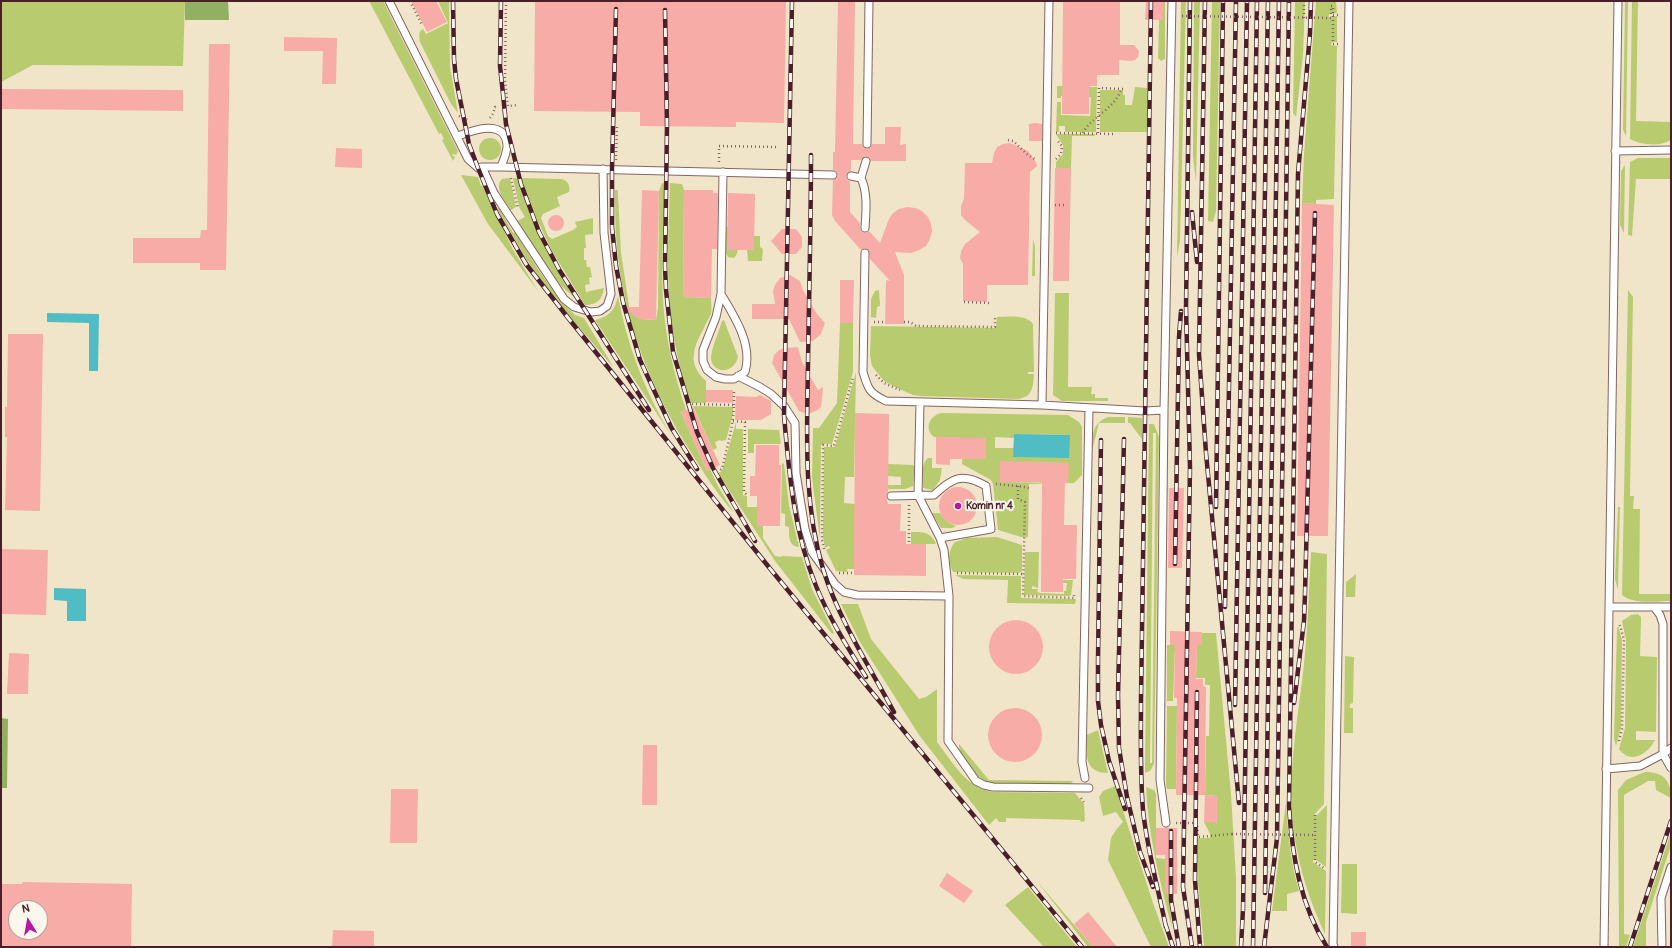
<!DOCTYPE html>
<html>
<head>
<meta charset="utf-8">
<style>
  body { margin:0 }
  #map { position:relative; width:1672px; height:948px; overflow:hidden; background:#f1e5c9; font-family:Pangolin,sans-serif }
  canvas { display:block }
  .frame { position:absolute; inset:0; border:2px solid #4a1f2b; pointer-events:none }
  .north { position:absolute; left:8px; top:900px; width:40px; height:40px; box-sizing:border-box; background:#fbf7ec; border:1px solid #b4a19f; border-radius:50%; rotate:349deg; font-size:11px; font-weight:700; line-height:16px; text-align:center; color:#4a1f2b }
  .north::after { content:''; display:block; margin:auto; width:14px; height:18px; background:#b5179e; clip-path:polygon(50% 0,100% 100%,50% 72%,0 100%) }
</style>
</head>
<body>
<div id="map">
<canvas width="1672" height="948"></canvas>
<div class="frame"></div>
<div class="north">N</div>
</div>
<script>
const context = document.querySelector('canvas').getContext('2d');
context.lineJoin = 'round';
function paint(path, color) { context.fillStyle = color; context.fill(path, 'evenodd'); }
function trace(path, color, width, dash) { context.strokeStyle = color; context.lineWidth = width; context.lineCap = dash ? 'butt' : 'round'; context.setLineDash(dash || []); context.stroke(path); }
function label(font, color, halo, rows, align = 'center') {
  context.font = font + ' Pangolin,sans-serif'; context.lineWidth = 4; context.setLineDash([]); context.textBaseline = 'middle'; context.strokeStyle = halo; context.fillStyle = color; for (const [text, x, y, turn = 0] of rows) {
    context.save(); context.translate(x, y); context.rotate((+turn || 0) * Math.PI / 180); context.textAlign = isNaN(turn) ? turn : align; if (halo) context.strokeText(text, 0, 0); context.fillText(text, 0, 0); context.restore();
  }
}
paint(new Path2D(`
  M 1,1 L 185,1 L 183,66 L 33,65 L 1,82 Z
  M 369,1 L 383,1 L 458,151 L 456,155 L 453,154 L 452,155 L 455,157 L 453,161 L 442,140 L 444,139 L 441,133 L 439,134 Z
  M 438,1 L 449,1 L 450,67 L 458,113 L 451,104 L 420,42 C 419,37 418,31 423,29 L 426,34 L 448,23 Z
  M 1163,1 L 1165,1 L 1165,59 L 1161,61 L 1158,58 L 1159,20 L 1163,20 Z
  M 1181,1 L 1186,1 L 1180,241 L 1177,257 Z
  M 1194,1 L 1200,1 L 1196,182 L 1193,157 Z
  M 1212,1 L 1220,1 L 1216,211 L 1213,222 L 1208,221 Z
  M 1295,1 L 1305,1 L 1303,55 L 1296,117 L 1293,113 Z
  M 1316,1 L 1336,1 L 1337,13 L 1329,14 L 1329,17 L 1337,16 L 1337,42 L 1332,42 L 1331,45 L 1337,46 L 1334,199 L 1316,200 L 1316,204 L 1302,203 L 1304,154 Z
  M 1625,1 L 1628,1 L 1626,136 L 1623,130 Z
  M 1632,1 L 1638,1 L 1636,121 L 1671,122 L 1671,140 C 1659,147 1641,145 1630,139 Z
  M 1057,86 L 1097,87 L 1096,132 L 1065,132 L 1065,126 L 1059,126 L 1059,132 L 1056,132 L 1057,102 L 1061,102 L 1061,115 L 1090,116 L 1091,97 L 1061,96 L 1061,98 L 1057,98 Z
  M 1135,87 L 1147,88 L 1147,132 L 1100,132 L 1100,90 L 1123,90 L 1123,95 L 1125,95 L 1125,105 L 1132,105 Z
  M 1056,134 L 1095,134 L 1095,136 L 1072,136 L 1071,168 L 1056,168 L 1056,162 L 1063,154 L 1063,145 Z
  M479 149a11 11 0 1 1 22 0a11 11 0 1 1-22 0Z
  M 1638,158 L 1671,158 L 1671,179 L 1636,179 L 1632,236 L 1628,235 L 1630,162 Z
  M 1625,165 L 1624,233 L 1620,225 L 1621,171 Z
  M 461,175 L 478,177 L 481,186 L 483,185 L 512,248 L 538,291 L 488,224 Z
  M 510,178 L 516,207 L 511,210 C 506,202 493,188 502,179 Z
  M 513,178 L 517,178 C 532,223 548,257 574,297 L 561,286 L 553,276 L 517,221 L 525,217 L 519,207 Z
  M 520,178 L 561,179 C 567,180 571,185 569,192 L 557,197 L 560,206 L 543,214 L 541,218 L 548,236 L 552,239 L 573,230 L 577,227 L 575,222 L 593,218 L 593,234 L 585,235 L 586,248 L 584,248 L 584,260 L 586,260 L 587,267 L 590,267 L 592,277 L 589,278 L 590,284 L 585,285 L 586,292 L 604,288 C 602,300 597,305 585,305 L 552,251 L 531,207 Z
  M 662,183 L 665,184 C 664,222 661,261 663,300 C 665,337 674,374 686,410 L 681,412 L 707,471 L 710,469 L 718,486 L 734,513 C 718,495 705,475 692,454 C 652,391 624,323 617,248 C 615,229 615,209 615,190 L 618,190 L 618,195 L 621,253 L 630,312 L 640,319 L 656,320 L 658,307 L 659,191 Z
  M 670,183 L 682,184 L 684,190 L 683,297 L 711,298 C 711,303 712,309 711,314 C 709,318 706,323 704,328 C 693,348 687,364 706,381 L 706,403 L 690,403 C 681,371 672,339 670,307 C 666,266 669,224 670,183 Z
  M 499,208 L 513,233 L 515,232 L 538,269 L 561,302 L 575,315 L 584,318 L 614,368 L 561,306 L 528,262 L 497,209 Z
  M 726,227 L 730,227 C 733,236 743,250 734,258 L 728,257 L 726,253 Z
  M 754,236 L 760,236 L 760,247 L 763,249 L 762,261 L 748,261 L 747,250 Z
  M 1033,239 L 1035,246 L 1035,276 L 1032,276 Z
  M 879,290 L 880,306 L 877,307 L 876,318 L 871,317 L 871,299 L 875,291 Z
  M 1628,290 L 1633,297 L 1630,496 L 1634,496 L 1633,509 L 1640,509 L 1639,594 L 1671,594 L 1671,601 C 1655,601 1635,605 1622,595 Z
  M 1055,293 L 1069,293 L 1068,387 L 1092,387 L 1091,394 L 1095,394 L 1095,398 L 1108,398 L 1108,401 L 1062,401 L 1053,395 Z
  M 618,296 C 627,345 645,392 671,435 L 595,320 C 609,317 615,310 618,296 Z
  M 997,317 C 1008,317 1026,314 1033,324 L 1034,372 L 1028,372 L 1028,374 L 1034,374 C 1033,387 1033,396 1019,399 L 920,396 L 913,395 L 897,388 L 884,381 L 872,366 L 870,356 L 871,326 L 996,328 Z
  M 724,320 L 738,357 C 734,375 711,374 711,357 C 712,347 719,331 722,321 Z
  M 840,323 L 853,323 L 853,372 L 832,444 L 821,444 L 820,539 L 812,478 L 813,428 L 819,428 L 837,403 Z
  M 856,372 L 854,477 L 845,477 L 844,503 L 855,504 L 854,569 L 847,569 L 847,572 L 836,571 L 826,550 L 830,548 L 829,546 L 825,548 L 823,537 L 824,447 L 835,447 Z
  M 693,406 L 733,407 L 733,414 L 726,440 L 721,441 L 720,440 L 715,442 L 717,448 L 713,450 Z
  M 941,413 L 1068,415 L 1079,422 L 1082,427 L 1082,475 L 1074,483 L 1029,484 L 1028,537 L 1021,537 L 998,530 L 993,484 L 991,480 L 962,464 L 963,438 L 934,437 C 924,429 929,416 941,413 ZM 1014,434 L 1069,435 L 1013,457 L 1014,448 L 995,448 L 995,437 L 1014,438 ZM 1000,462 L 1068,463 L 1068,483 L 1000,482 Z
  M 1108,417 L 1125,417 L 1125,423 L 1099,423 L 1092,451 C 1092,436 1092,423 1108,417 Z
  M 1128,417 L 1142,418 L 1142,439 L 1130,423 L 1128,423 Z
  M 736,422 L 736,429 L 743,429 L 743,495 L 747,496 L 747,507 L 757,507 L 757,526 L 763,526 L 763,538 L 775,556 L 781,557 L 782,556 L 802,557 L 812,589 L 834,633 L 832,634 L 775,561 L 718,473 L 722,471 Z
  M 1149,424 L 1154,424 L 1159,437 L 1154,764 L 1150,771 L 1145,773 ZM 1153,433 L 1156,433 L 1152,763 L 1150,763 Z
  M 748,429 L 779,430 L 781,444 L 754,444 L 754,453 L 748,453 Z
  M 928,458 L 932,458 L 932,468 L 942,468 L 940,480 L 933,490 L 923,488 C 923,479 920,464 928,458 Z
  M 782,463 L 784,464 L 789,505 L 799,547 C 788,546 789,536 789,527 L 785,526 L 785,514 L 781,513 Z
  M 888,464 L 913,465 L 915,467 L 913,486 L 905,489 L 888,489 L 888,485 L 901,485 L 901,477 L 888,476 Z
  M 1618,507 L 1620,507 L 1618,590 L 1615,579 Z
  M 932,513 L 940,513 C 944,520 948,523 956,526 L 952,528 L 941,528 Z
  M 911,532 C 923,532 929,531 936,543 L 935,544 L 911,544 Z
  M 997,537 L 1022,545 L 1022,571 L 1019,573 L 953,572 C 948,562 947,552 955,542 L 967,538 Z
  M 1025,552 L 1039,552 L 1038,588 L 1032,586 L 1032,589 L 1038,589 L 1037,592 L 1041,593 L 1064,594 L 1064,591 L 1066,591 L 1067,583 L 1063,583 L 1063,580 L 1073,580 L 1071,595 L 1069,596 L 1024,595 Z
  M 1311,552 L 1327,554 L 1324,804 L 1314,815 L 1317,815 L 1327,805 L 1326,867 L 1316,860 L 1313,860 L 1313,862 L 1326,871 L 1325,934 C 1310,902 1299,869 1294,833 C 1286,778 1298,719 1304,664 C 1308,627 1309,589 1311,552 Z
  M 1356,574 L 1355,597 L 1346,597 L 1346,582 Z
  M 955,575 L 1021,576 L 1021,598 L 1076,599 L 1075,604 L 1007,603 L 1008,580 L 963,579 Z
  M 841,604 L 858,604 L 871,639 L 919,699 L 926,697 L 937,689 L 937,742 C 952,761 966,788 993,792 L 1075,793 L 1084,804 L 1085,821 L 1081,822 L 1080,820 L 1006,818 L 1006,822 L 999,822 L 996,818 L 989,825 L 919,735 L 860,642 Z
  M 1638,614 L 1641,617 L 1641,620 L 1640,656 L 1657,657 L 1656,732 L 1636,731 L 1636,740 L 1655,740 C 1648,754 1630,765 1619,749 L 1625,728 L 1626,640 L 1622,621 L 1631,615 Z
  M 1618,625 L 1622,640 L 1621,728 L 1616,746 L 1614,739 L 1617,630 Z
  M 1202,633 L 1216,633 L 1231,794 L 1236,878 L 1236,947 L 1204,947 L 1198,882 L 1198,838 L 1210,838 L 1210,834 L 1204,822 L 1217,822 L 1217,796 L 1205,795 L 1206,736 L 1209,736 L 1210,685 L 1205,685 L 1205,678 L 1196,678 L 1197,645 L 1202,645 Z
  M 1167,645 L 1175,645 L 1173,701 L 1167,701 Z
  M 1345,656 L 1354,657 L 1353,703 L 1350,704 L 1350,708 L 1353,708 L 1353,733 L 1344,733 Z
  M 1167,706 L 1177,706 L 1176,789 L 1167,789 L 1166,785 Z
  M 1098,730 L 1108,773 C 1084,773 1086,754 1087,735 Z
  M 959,744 L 989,780 L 1073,781 L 1070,785 L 989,783 C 975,777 958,760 959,744 Z
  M 1645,772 C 1663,772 1671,780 1671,798 L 1656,790 L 1655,781 L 1648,781 L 1624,795 L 1624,934 L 1630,935 L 1626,947 L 1619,947 L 1618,790 L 1626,780 Z
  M 1115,786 L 1153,903 L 1169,947 L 1151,947 L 1108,860 L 1111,838 L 1116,830 L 1123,822 L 1116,812 L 1103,816 L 1099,797 L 1103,791 Z
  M 1146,787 L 1154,790 L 1156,794 L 1156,858 L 1165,859 L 1165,894 L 1169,894 L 1172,928 C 1160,882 1148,835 1146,787 Z
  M 1286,802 C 1288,832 1290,861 1299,891 L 1287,894 L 1287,911 L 1272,911 Z
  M 1671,832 L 1671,845 L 1646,922 L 1646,947 L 1633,947 Z
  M 1342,864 L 1357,864 L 1357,914 L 1341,913 Z
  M 1036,880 L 1093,947 L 1088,947 Z
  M 1028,887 L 1077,947 L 1044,947 L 1005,905 Z`), '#b8cc6f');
paint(new Path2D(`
  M 185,1 L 228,1 L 229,20 L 185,20 Z
  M 1,718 L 8,719 L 7,788 L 1,788 Z`), '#92b062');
paint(new Path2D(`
  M 47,313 L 99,314 L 98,371 L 89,371 L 89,323 L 47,322 Z
  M 1014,434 L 1070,435 L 1069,458 L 1013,457 Z
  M 54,588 L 86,589 L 86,621 L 67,621 L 67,601 L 54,600 Z`), '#4fbdc3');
paint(new Path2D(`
  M 411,1 L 436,1 L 447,22 L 427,32 Z
  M 535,1 L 786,1 L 784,123 L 736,122 L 736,127 L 640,126 L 640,112 L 534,111 Z
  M 838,1 L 855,1 L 853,144 L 862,144 L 863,147 L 867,149 L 870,148 L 872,144 L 885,144 L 885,127 L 901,127 L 900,145 L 906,144 L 906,161 L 871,161 L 869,157 L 865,156 L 861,160 L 851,160 L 851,171 L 846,175 L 847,179 L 850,181 L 850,212 L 860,223 L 860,228 L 862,232 L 865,233 L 869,231 L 880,243 L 889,219 L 893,213 L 899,209 L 907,207 L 915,208 L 922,211 L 928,217 L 931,224 L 932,231 L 930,239 L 926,246 L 919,250 L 911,253 L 895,252 L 904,275 L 904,324 L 885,324 L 886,280 L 890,281 L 870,259 L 869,250 L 865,248 L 861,250 L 835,221 L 832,215 L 833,180 L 837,178 L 838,175 L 836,171 L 833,170 L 833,152 L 835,152 Z
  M 1063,1 L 1120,1 L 1120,45 L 1134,45 L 1139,51 L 1138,57 L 1135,60 L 1131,61 L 1119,60 L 1119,75 L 1097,75 L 1097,86 L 1089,86 L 1089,114 L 1062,114 Z
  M 1146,1 L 1163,1 L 1163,20 L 1145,20 Z
  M 284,37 L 337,38 L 336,84 L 322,84 L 323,51 L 284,51 Z
  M 209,44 L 230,44 L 226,270 L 200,270 L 200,263 L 133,263 L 133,238 L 200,238 L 201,230 L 207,230 Z
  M 1,89 L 183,90 L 183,111 L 1,109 Z
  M 1035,123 L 1042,124 L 1042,141 L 1029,141 L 1029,124 Z
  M 1010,143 L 1028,151 L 1036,162 L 1037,166 L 1030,172 L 1028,285 L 987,285 L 987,302 L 963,301 L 963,264 L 960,258 L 961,251 L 965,244 L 980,232 L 965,220 L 961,215 L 961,206 L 964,199 L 965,163 L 992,163 L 994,153 L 997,147 L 1003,144 Z
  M 336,148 L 362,149 L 362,168 L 335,167 Z
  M 1055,168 L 1071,168 L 1069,281 L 1053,281 Z
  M 642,190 L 659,191 L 656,320 L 640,319 L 622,307 L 639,307 Z
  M 684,190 L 713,190 L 713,193 L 718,193 L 717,249 L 712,249 L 711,298 L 683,297 Z
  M 728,193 L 755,194 L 754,250 L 727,250 Z
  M 1302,203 L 1334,205 L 1328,536 L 1297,536 Z
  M548 223a8 8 0 1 1 16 0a8 8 0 1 1-16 0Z
  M 782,229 L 796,229 L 802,237 L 802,247 L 796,254 L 782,254 L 771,241 Z
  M 790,275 L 800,281 L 803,290 L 817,314 L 825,323 L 821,334 L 813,341 L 800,342 L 789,319 L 752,319 L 752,304 L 775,304 L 773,291 L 775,285 L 780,278 Z
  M 840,280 L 854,280 L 853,323 L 840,323 Z
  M 8,334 L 43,334 L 40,511 L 5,510 L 7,437 L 5,437 L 5,407 L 7,407 Z
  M 798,347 L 802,362 L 818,390 L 823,387 L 822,400 L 821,407 L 816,411 L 808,414 L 799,411 L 772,363 L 774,355 L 779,350 L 785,348 Z
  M 706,390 L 733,390 L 733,403 L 706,402 Z
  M 760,395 L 771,401 L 771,414 L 761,420 L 735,420 L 736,396 L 756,397 Z
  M 693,407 L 720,465 L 707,471 L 681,412 Z
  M 855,413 L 889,414 L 888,492 L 886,496 L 888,504 L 901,504 L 900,531 L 906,531 L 906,544 L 926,544 L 926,576 L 854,575 Z
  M 936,437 L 986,438 L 986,459 L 950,459 L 950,465 L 936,464 Z
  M 756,445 L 779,445 L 779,465 L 781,465 L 780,526 L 757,526 L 757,496 L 750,496 L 750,476 L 755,476 Z
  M 1000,461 L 1069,463 L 1068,483 L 1065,483 L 1064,525 L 1077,525 L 1076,579 L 1063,579 L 1063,592 L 1041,592 L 1042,482 L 1000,482 Z
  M939 506a19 19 0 1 1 38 0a19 19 0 1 1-38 0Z
  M 1169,488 L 1184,488 L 1182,568 L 1168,568 Z
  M 1,549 L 48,550 L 46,615 L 1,614 Z
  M989 647a27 27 0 1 1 54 0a27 27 0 1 1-54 0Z
  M 1170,631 L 1202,632 L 1202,645 L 1197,645 L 1196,679 L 1203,679 L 1203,686 L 1206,687 L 1205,795 L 1217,796 L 1217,823 L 1204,822 L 1205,795 L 1176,795 L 1177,698 L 1174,698 L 1175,645 L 1170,645 Z
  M 9,653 L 29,654 L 28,694 L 7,694 Z
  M988 735a27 27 0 1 1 54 0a27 27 0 1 1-54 0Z
  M 643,745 L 657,745 L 657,805 L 642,805 Z
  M 391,789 L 418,789 L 417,843 L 390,843 Z
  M 1156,828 L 1177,828 L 1177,894 L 1165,894 L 1165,855 L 1156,855 Z
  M 947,873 L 973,891 L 964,903 L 939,886 Z
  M 23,882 L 132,884 L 131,947 L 1,947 L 1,884 L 22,884 ZM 16,908 L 40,908 L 40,932 L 16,932 Z
  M 1088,912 L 1117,947 L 1093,947 L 1074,924 Z
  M 333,930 L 374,931 L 374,947 L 332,947 Z
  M 1351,932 L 1366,932 L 1366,947 L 1351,947 Z`), '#f7aca7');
const service = new Path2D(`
  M 389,1 L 468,159 L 478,168 L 482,167 L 494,193 L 564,299 L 574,307 L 591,312 L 600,311 L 607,306 L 611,294 L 604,233 L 603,169
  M 1049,1 L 1042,405 L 1145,411 L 1164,410 L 1160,780 L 1166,823
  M 458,136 C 473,130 506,118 507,146 C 507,153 503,161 501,167 L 482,167
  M 867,144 L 869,1
  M 1615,151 L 1671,150
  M 501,167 L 833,175
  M 851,176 L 861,178 C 868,193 866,211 865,228
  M 861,178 L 866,161
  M 865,253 L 863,372 C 868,389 869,393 886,401 L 1042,405
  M 721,294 C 735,317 753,345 745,372 L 734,379 L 725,379 L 716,377 L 707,370 L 703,361 L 703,350 L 716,317 L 721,294 L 723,172
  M 738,376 L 760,387 L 771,394 L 784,406 L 795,423 L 796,473 L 805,529 L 812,552 L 835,584 L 844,592 L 857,595 L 949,596 L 948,741 L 976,781 L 984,785 L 993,787 L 1089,788
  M 920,402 L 918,495 L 940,538 L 944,550 L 949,596
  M 1164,410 L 1172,1
  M 891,496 L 934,495 C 952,478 962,472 986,486 L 991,529 L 940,538
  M 1654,607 L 1671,607
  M 1671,748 L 1663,754 L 1671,768
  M 1606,769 L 1640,766 L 1663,754 L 1663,624 L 1660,615 L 1654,607 L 1609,607
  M 1085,778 L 1082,762 L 1089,408
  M 1334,947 L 1333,944 L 1349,1
  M 1604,947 L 1618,1
  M 1662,947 L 1661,898 L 1671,867`);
trace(service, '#846462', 9);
trace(new Path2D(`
  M 410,1 L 422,25
  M 506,1 L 505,81 L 508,106 L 518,105
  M 1338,15 L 1331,15 L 1331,6 L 1333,6 L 1333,44 L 1338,44
  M 1304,18 L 1304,1
  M 459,116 L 470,121
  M 490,118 L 493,114 L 495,107 L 497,107
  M 1056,133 L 1114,134
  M 1083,133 C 1090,118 1117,107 1121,89
  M 1098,133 L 1099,88 L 1123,89
  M 1008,140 L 1013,141 L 1028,155 L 1036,160
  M 1056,159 L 1061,154 L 1062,146 L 1057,140
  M 616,160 L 617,125
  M 719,162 L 719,146 L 778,147
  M 511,178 L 518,209
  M 1055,205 L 1066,205
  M 964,302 L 991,303
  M 874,322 L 885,322
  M 904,322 L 910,322 L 916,326 L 995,327 L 995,317
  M 876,375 L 884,383 L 900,390
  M 692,404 L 734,405 C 733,427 727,448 722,469 L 718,471
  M 734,405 L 734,389
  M 733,421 L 745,422 L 744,492 L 748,496
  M 996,484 L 1018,486 L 1029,488
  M 1018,486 L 1018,499 L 1025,502 L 1023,596 L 1074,598 L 1074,595
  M 909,542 L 909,505
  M 824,549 L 822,540 L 823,445 L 834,446 L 853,377
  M 839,573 L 853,573
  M 957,573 L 1023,574
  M 1619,741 L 1622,729 L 1624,640 L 1620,625
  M 1081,798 L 1085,804
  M 1315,815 L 1315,862 L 1324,868
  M 1176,823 L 1197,823 L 1198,837 L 1232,834`), '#846462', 2.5, [1, 3]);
trace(service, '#fff', 7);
const rail = new Path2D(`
  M 453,1 L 454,59 L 456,79 L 469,144 L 478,168 L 497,214 L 526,264 L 569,319 L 772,571 L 1082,947
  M 501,1 L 500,66 L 503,94 L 506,124 L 521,184 L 539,232 L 560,271 L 649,410
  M 792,1 L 784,415 C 789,474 794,532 816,586 C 829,618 848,648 866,677
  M 1151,1 L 1141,700 C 1141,737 1140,774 1143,810 C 1147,849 1158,888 1166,927
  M 1190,1 L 1186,307 L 1190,468 L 1183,887 L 1192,947
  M 1205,1 L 1199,354 L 1206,453 L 1239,803
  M 1311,1 L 1310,33 L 1298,174 L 1289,806 C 1292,855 1300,905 1327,947
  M 616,9 L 612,169 L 612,227 L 616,266 L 623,302 L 640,360 L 671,427 L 697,469
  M 665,10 L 667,126 L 665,266 L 666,290 L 673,352 L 697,432 L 713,468 L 755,541
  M 811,155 C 811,225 809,295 808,364 C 807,433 803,502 823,569 C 839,620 869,666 894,712
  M 1192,212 L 1197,262
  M 1124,439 L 1118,695 L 1119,748 L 1127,797 L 1140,852 L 1153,887
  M 1101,440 L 1098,660 L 1098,701 L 1101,725 L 1109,761 L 1125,809
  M 1216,507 L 1223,1
  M 1175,564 L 1179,337 L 1181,311
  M 1225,607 L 1236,1
  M 1197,692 L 1195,880 L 1200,947
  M 1294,703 L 1304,621 L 1305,593 L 1315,213
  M 1235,705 L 1247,1
  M 1171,831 L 1171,900 L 1179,947
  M 1265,893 L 1279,1
  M 1165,923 L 1173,947
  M 1241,947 L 1243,909 L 1257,1
  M 1253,947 L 1268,1
  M 1264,947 L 1277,838 L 1289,1
  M 1630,947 L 1671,821`);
trace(rail, '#4a1f2b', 4.5);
trace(rail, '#fbf7ec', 3, [9]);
trace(new Path2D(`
  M 1182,16 L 1333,18
  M 1232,834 L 1315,835`), '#846462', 2.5, [1, 3]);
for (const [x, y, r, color] of [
  [958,506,4,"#b5179e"]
]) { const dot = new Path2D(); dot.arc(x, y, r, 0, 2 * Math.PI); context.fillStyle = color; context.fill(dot); trace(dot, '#fbf7ec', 1.5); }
label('bold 10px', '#4a1f2b', '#fbf7ec', [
  ["Komin nr 4",966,506]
], 'left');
</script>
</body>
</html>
